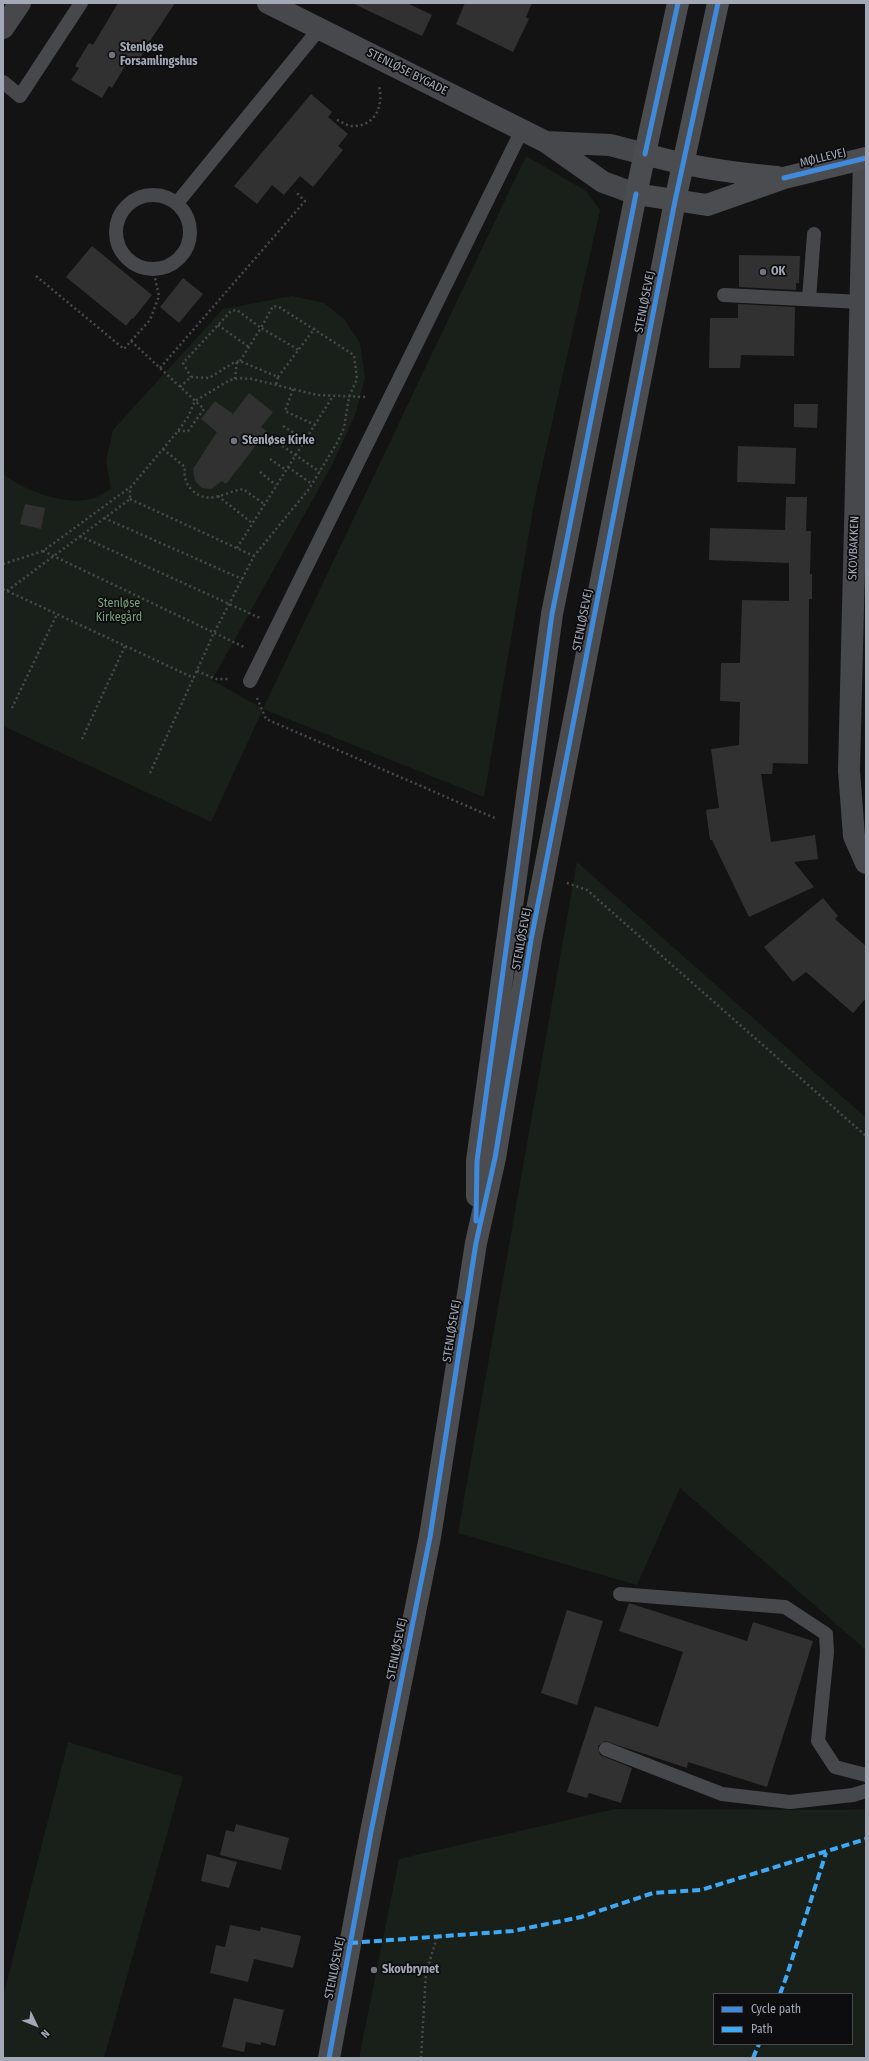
<!DOCTYPE html>
<html>
<head>
<meta charset="utf-8">
<style>
  body { margin:0 }
  #map { position:relative; width:869px; height:2061px; overflow:hidden; background:#131313; font-family:"Fira Sans Condensed",sans-serif }
  canvas { display:block }
  .frame { position:absolute; inset:0; border:4px solid #a2a8b5; pointer-events:none }
  .legend { position:absolute; left:713px; top:1993px; width:140px; height:52px; box-sizing:border-box; background:#0d0d0f; border:1px solid #494b51; margin:0; padding:5px 7px; list-style:none; font-size:12px; color:#a2a8b5 }
  .legend li { display:flex; align-items:center; gap:8px; height:20px }
  .legend b { width:20px; border:1px solid #494b51 }
  .north { position:absolute; left:16px; top:2005px; width:40px; height:40px; -webkit-text-stroke:3px #0d0d0f; paint-order:stroke; rotate:133deg; font-size:11px; font-weight:700; line-height:16px; text-align:center; color:#a2a8b5 }
  .north::after { content:''; display:block; margin:auto; width:14px; height:18px; background:#a2a8b5; clip-path:polygon(50% 0,100% 100%,50% 72%,0 100%) }
</style>
</head>
<body>
<div id="map">
<canvas width="869" height="2061"></canvas>
<div class="frame"></div>
<ul class="legend">
<li><b style="height:5px;background:#408adc"></b>Cycle path</li>
<li><b style="height:5px;background:#3fa9f5"></b>Path</li>
</ul>
<div class="north">N</div>
</div>
<script>
const context = document.querySelector('canvas').getContext('2d');
context.lineJoin = 'round';
function paint(path, color) { context.fillStyle = color; context.fill(path, 'evenodd'); }
function trace(path, color, width, dash) { context.strokeStyle = color; context.lineWidth = width; context.lineCap = dash ? 'butt' : 'round'; context.setLineDash(dash || []); context.stroke(path); }
function label(font, color, halo, rows, align = 'center') {
  context.font = font + ' "Fira Sans Condensed",sans-serif'; context.lineWidth = 3.5; context.setLineDash([]); context.textBaseline = 'middle'; context.strokeStyle = halo; context.fillStyle = color; for (const [text, x, y, turn = 0] of rows) {
    context.save(); context.translate(x, y); context.rotate((+turn || 0) * Math.PI / 180); context.textAlign = isNaN(turn) ? turn : align; if (halo) context.strokeText(text, 0, 0); context.fillText(text, 0, 0); context.restore();
  }
}
paint(new Path2D(`
  M 526,156 L 586,191 L 600,210 L 535,498 L 484,797 L 263,709 L 211,822 L 3,726 L 3,474 C 24,490 63,506 91,499 C 98,497 105,492 111,489 L 106,461 L 113,430 L 223,309 L 292,296 L 324,303 L 344,319 L 360,343 L 365,378 L 355,415 L 332,465 L 212,680 L 263,709 Z
  M 577,862 L 866,1118 L 866,1650 L 680,1488 L 637,1585 L 458,1533 Z
  M 68,1742 L 183,1777 L 104,2058 L 3,2058 L 3,1997 Z
  M 615,1809 L 844,1810 L 866,1809 L 866,2058 L 359,2058 L 399,1859 ZM 714,1994 L 852,1994 L 852,2044 L 714,2044 Z`), '#19201a');
paint(new Path2D(`
  M 118,3 L 175,3 L 146,47 L 136,66 L 128,61 L 112,88 L 109,86 L 102,98 L 71,80 L 79,68 L 75,66 L 89,43 L 93,45 Z
  M 352,3 L 407,3 L 432,15 L 422,36 Z
  M 465,3 L 532,3 L 526,17 L 529,19 L 513,52 L 456,24 Z
  M 311,94 L 332,112 L 328,117 L 348,134 L 338,146 L 343,150 L 313,187 L 300,176 L 284,195 L 272,185 L 257,204 L 234,186 Z
  M 92,246 L 152,295 L 133,319 L 132,318 L 126,326 L 66,277 Z
  M 739,255 L 800,256 L 799,283 L 796,283 L 796,290 L 739,287 Z
  M 183,278 L 203,294 L 179,323 L 160,307 Z
  M 738,304 L 795,307 L 794,356 L 741,355 L 740,368 L 709,368 L 710,318 L 738,318 Z
  M 249,393 L 273,412 L 261,427 L 267,431 L 226,484 L 222,481 L 211,489 L 202,488 L 195,481 L 193,469 L 217,432 L 201,419 L 215,401 L 233,414 Z
  M 794,404 L 818,404 L 817,428 L 794,427 Z
  M 738,446 L 796,448 L 795,484 L 737,482 Z
  M 786,497 L 807,497 L 806,531 L 811,531 L 810,574 L 812,574 L 812,599 L 809,599 L 808,764 L 773,763 L 772,774 L 761,774 L 771,842 L 815,835 L 818,859 L 794,862 L 814,887 L 749,917 L 712,840 L 710,840 L 706,810 L 719,808 L 711,749 L 739,745 L 740,702 L 720,701 L 721,663 L 740,663 L 742,600 L 789,601 L 789,563 L 709,560 L 710,528 L 785,530 Z
  M 25,504 L 45,508 L 41,529 L 20,524 Z
  M 823,898 L 838,916 L 835,919 L 866,946 L 866,998 L 853,1013 L 806,972 L 793,982 L 764,947 Z
  M 629,1603 L 747,1641 L 753,1622 L 813,1641 L 767,1787 L 688,1762 L 687,1768 L 605,1741 L 598,1746 L 600,1755 L 632,1768 L 621,1803 L 589,1793 L 587,1798 L 567,1792 L 595,1706 L 658,1727 L 683,1652 L 619,1631 Z
  M 567,1610 L 603,1621 L 577,1705 L 541,1693 Z
  M 236,1824 L 289,1838 L 281,1870 L 220,1855 L 226,1830 L 234,1832 Z
  M 207,1854 L 237,1862 L 229,1888 L 201,1881 Z
  M 230,1925 L 260,1931 L 261,1927 L 301,1936 L 293,1968 L 254,1959 L 248,1982 L 210,1973 L 216,1945 L 225,1947 Z
  M 234,1998 L 284,2010 L 275,2046 L 261,2042 L 261,2045 L 246,2042 L 244,2052 L 222,2047 Z`), '#313132');
trace(new Path2D(`
  M 337,120 C 342,122 347,126 352,126 C 375,127 384,106 379,86
  M 36,276 L 124,349 L 131,341 L 204,409 L 188,431 L 178,431
  M 218,325 L 249,347
  M 131,341 L 150,320 L 159,296 L 153,269
  M 240,361 L 261,328 L 299,350
  M 160,368 L 305,201 L 295,191
  M 278,377 L 315,328
  M 235,379 L 237,361
  M 180,387 L 191,377 L 209,378 L 233,363 L 240,361 L 278,377 L 276,385
  M 293,389 L 285,411 L 315,425
  M 283,426 L 305,440
  M 278,443 L 320,472
  M 163,449 L 185,467 C 184,477 185,483 192,490 C 208,506 225,492 243,489 L 264,504
  M 270,459 L 286,470
  M 288,467 L 312,484
  M 260,472 L 276,485
  M 218,496 L 252,523
  M 130,499 L 254,556
  M 104,518 L 242,579
  M 80,536 L 260,618
  M 237,548 L 333,396
  M 43,551 L 244,647
  M 3,564 L 43,551 L 129,488
  M 3,589 L 194,678
  M 7,591 L 130,499 L 130,488 L 178,431 L 188,417 L 195,401 L 230,380 L 239,378 L 252,379 L 317,395 L 367,397
  M 197,671 L 216,679 L 230,679
  M 257,698 L 266,719 L 497,819
  M 12,708 L 57,614
  M 82,739 L 125,646
  M 150,773 L 214,633 L 254,556 L 309,489 L 337,443 L 344,428 L 349,397 L 357,379 L 354,355 L 279,307 L 273,306 L 261,328 L 237,310 L 231,311 L 183,363 L 191,377
  M 567,883 L 587,890 L 866,1136
  M 421,2058 L 426,1973 L 437,1937`), '#484a4e', 2.5, [2, 3]);
trace(new Path2D(`
  M 3,82 L 20,96 L 81,3
  M116 232a37 37 0 1 1 74 0a37 37 0 1 1-74 0Z
  M 177,203 L 320,28
  M 724,295 L 861,302
  M 809,299 L 814,234
  M 250,681 L 522,130
  M 620,1594 L 785,1607 L 826,1634 L 827,1652 L 818,1741 L 835,1767 L 866,1775
  M 606,1749 L 722,1794 L 790,1802 L 853,1795 L 866,1791`), '#47484c', 14);
trace(new Path2D(`
  M 268,3 L 546,142 L 603,182 L 636,194
  M 3,28 L 20,3
  M 546,142 L 610,145 L 645,154
  M 864,159 L 849,771 L 854,836 L 866,863`), '#47484c', 22);
trace(new Path2D(`
  M 645,154 C 689,167 732,173 777,177
  M 636,194 L 707,205 L 784,178 L 866,158
  M 477,1196 L 477,1161 L 552,614 L 636,194 L 678,3
  M 329,2058 L 371,1832 L 430,1537 L 476,1243 L 495,1158 L 531,940 L 675,201 L 718,3`), '#4b4c50', 22);
trace(new Path2D(`
  M 350,1943 L 513,1931 L 581,1917 L 653,1893 L 701,1890 L 866,1839
  M 780,1994 L 787,1975 L 826,1853
  M 753,2058 L 759,2044`), '#3fa9f5', 4, [8, 4]);
trace(new Path2D(`
  M 645,154 L 678,3
  M 784,178 L 866,158
  M 476,1221 L 477,1161 L 552,614 L 636,194
  M 329,2058 L 371,1832 L 430,1537 L 476,1243 L 495,1158 L 531,940 L 675,201 L 718,3`), '#408adc', 5);
for (const [x, y, r, color] of [
  [112,55,4,"#70747c"],
  [763,272,4,"#70747c"],
  [234,441,4,"#70747c"],
  [374,1970,4,"#70747c"]
]) { const dot = new Path2D(); dot.arc(x, y, r, 0, 2 * Math.PI); context.fillStyle = color; context.fill(dot); trace(dot, '#0d0d0f', 1.5); }
label('bold 12px', '#a2a8b5', '#0d0d0f', [
  ["Stenløse",120,48],
  ["Forsamlingshus",120,62],
  ["OK",771,272],
  ["Stenløse Kirke",242,441],
  ["Skovbrynet",382,1970]
], 'left');
label('12px', '#a2a8b5', '#0d0d0f', [
  ["STENLØSE BYGADE",407,72,27],
  ["MØLLEVEJ",823,158,-14],
  ["STENLØSEVEJ",645,302,-79],
  ["SKOVBAKKEN",854,548,-88],
  ["STENLØSEVEJ",583,620,-79],
  ["STENLØSEVEJ",522,939,-80],
  ["STENLØSEVEJ",452,1331,-81],
  ["STENLØSEVEJ",397,1649,-79],
  ["STENLØSEVEJ",335,1968,-79]
]);
label('12px', '#78a27b', '#0d0d0f', [
  ["Stenløse",119,604],
  ["Kirkegård",119,618]
]);
</script>
</body>
</html>
